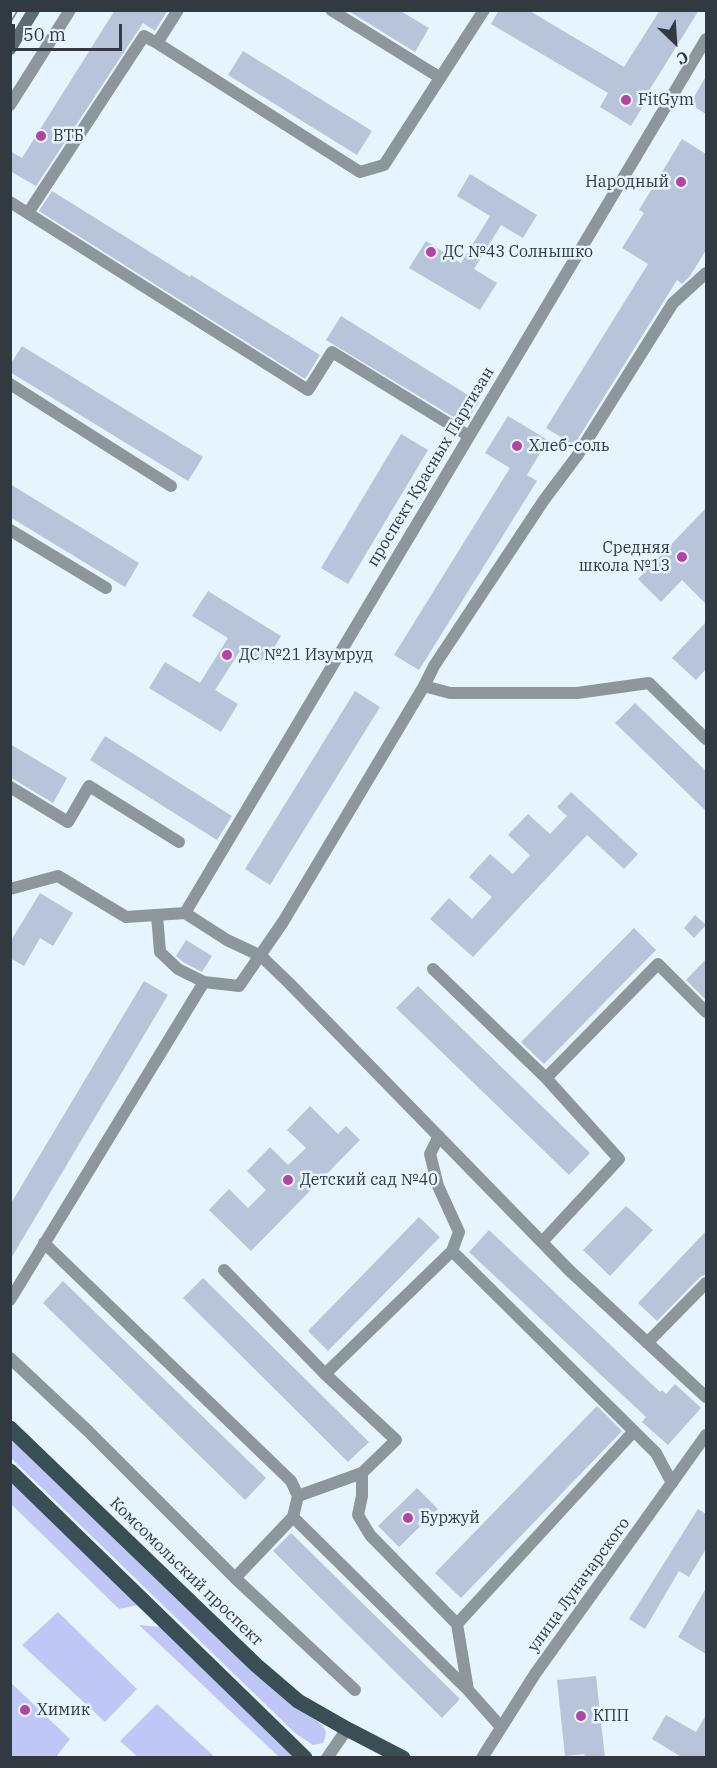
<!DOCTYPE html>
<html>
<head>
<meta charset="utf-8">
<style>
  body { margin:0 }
  #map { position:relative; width:717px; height:1768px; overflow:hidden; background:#e6f4fe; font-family:"IBM Plex Serif",serif }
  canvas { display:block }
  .frame { position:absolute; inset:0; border:12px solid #313a40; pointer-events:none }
  .north { position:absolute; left:645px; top:12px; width:60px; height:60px; -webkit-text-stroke:4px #e6f4fe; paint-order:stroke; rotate:155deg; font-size:16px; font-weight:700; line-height:24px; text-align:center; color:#313a40 }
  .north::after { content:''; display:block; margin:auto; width:21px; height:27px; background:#313a40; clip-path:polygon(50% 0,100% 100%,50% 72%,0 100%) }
  .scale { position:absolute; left:12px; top:24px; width:110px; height:27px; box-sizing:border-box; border:3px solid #313a40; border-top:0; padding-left:8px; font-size:18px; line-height:21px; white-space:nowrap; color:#313a40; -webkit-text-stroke:4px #e6f4fe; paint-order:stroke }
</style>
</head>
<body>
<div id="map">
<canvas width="717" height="1768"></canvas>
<div class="frame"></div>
<div class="north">С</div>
<div class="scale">50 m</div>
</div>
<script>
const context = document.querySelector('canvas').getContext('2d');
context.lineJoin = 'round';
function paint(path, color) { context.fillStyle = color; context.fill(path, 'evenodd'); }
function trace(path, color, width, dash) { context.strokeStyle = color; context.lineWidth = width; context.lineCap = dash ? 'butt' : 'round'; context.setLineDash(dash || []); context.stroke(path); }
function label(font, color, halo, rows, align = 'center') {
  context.font = font + ' "IBM Plex Serif",serif'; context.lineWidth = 5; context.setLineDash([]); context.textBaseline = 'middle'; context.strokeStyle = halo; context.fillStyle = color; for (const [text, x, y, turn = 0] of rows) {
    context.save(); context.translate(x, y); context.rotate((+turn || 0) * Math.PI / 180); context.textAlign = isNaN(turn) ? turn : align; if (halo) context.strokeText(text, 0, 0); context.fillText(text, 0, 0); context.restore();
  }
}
paint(new Path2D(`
  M 10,1438 L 277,1692 L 321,1724 C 327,1730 327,1735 323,1743 L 313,1745 L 295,1733 L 11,1458 Z
  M 10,1480 L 138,1605 L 119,1609 L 11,1504 Z
  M 58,1612 L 137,1689 L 105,1722 L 22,1645 Z
  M 139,1625 L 162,1627 L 296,1757 L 279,1757 Z
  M 10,1682 L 70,1739 L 56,1757 L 11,1757 Z
  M 157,1704 L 215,1757 L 138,1757 L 120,1741 Z`), '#bfc7f7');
paint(new Path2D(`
  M 115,10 L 122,10 L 132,17 L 122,10 L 168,10 L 155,31 L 143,23 L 36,186 L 10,171 L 10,151 L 22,158 Z
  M 347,10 L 399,10 L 429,28 L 415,52 Z
  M 499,10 L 528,10 L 624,67 L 660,10 L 699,10 L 650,89 L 652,91 L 631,126 L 600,107 L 608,93 L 491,24 Z
  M 243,51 L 372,131 L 357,155 L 228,75 Z
  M 706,76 L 706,114 L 690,104 Z
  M 682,139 L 706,154 L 706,250 L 690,276 L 682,284 L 677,280 L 574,445 L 546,428 L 648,264 L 622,248 L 644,213 L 639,210 Z
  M 470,174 L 537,215 L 523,238 L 501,225 L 474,269 L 497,283 L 480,310 L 409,268 L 426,241 L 461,263 L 490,216 L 457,196 Z
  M 52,191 L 190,277 L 191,275 L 320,355 L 305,379 L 39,211 Z
  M 341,316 L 479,402 L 465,424 L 326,340 Z
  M 22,346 L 203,457 L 188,481 L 10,372 L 10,365 Z
  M 508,416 L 548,440 L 527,475 L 537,481 L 419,670 L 394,655 L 510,468 L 485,453 Z
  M 401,434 L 428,450 L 348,584 L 321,568 Z
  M 10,484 L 139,563 L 125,587 L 10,517 Z
  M 706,508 L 706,604 L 682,580 L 661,602 L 638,579 Z
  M 208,591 L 281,636 L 265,663 L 242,648 L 215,690 L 238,704 L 221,732 L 149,688 L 165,662 L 200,683 L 228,638 L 192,616 Z
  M 706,622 L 706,669 L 696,680 L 672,658 Z
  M 355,691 L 380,707 L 270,885 L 245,869 Z
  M 635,703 L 706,771 L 706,811 L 615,723 Z
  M 105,736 L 232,816 L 217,840 L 90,760 Z
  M 10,744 L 67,778 L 53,803 L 10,777 Z
  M 571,792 L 638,854 L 624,869 L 587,835 L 473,957 L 430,919 L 449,898 L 472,919 L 492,897 L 469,877 L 490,854 L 513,874 L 530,855 L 508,835 L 528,814 L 550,834 L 567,816 L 557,807 Z
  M 40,893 L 73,913 L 53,946 L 40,938 L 24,966 L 10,958 L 10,942 Z
  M 695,915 L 706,925 L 694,938 L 684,928 Z
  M 634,928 L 656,950 L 544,1064 L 521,1042 Z
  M 186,940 L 212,956 L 202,972 L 183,962 L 176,956 Z
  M 706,959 L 706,1000 L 686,980 Z
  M 144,981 L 168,995 L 10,1260 L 10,1205 Z
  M 418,986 L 590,1153 L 569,1175 L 396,1008 Z
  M 310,1106 L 338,1134 L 346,1126 L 360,1140 L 251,1251 L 209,1210 L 229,1189 L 248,1208 L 266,1190 L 247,1171 L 270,1147 L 288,1165 L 306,1148 L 287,1130 Z
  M 626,1206 L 653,1230 L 610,1276 L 583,1250 Z
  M 419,1217 L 440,1237 L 328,1351 L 308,1331 Z
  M 489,1230 L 660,1392 L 662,1390 L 666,1394 L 675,1384 L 701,1408 L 668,1445 L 642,1422 L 646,1417 L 469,1252 Z
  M 706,1231 L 706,1274 L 700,1277 L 657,1321 L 638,1303 Z
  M 203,1278 L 369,1442 L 348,1462 L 183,1298 Z
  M 63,1281 L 266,1478 L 245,1500 L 43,1303 Z
  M 597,1406 L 622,1431 L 461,1598 L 435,1573 Z
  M 417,1488 L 438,1509 L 399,1547 L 378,1526 Z
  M 698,1509 L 706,1514 L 706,1549 L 689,1577 L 679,1571 L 645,1629 L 629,1619 Z
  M 291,1533 L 460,1699 L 442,1718 L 273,1551 Z
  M 706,1588 L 706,1654 L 678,1637 Z
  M 596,1676 L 605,1758 L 583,1758 L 585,1754 L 565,1756 L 557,1680 Z
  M 666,1715 L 696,1732 L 706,1715 L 706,1758 L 683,1758 L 652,1739 Z`), '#b7c4d9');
trace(new Path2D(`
  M 331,10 L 439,77
  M 157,43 L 360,172 L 384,165 L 484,10
  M 10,105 L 70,10
  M 10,202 L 308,390 L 332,352 L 469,436
  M 28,213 L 144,36 L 157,43 L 178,10
  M 10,384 L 171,486
  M 10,530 L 106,588
  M 424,686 L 450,693 L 577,693 L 649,683 L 706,739
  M 10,787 L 68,822 L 89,786 L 179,842
  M 10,889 L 58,876 L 126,917 L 185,913 L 227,940 L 261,956 L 289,983 L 570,1271 L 706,1397
  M 185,913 L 706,39
  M 157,915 L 160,952 L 178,969 L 204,982 L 239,986 L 283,922 L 424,686 L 434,666 L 544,500 L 577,456 L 673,303 L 706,273
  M 433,969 L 546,1078 L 619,1159 L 542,1242
  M 546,1078 L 658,964 L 706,1012
  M 44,1243 L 291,1481 L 298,1496 L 293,1517
  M 452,1251 L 656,1453 L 672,1483
  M 224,1270 L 325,1374
  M 10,1300 L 204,982
  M 647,1343 L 706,1283
  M 10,1358 L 88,1431 L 235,1578 L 293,1517 L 468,1690 L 501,1727
  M 362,1473 L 362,1496 L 358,1515 L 370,1535 L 457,1624
  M 298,1496 L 362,1473 L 396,1440 L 325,1374 L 452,1251 L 459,1232 L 438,1186 L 430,1154 L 439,1136
  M 235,1578 L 355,1690
  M 468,1690 L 457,1624 L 634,1431
  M 327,1758 L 347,1729`), '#8b979b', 12);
trace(new Path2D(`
  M 482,1758 L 535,1674 L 706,1435`), '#8b979b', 12);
trace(new Path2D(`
  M 10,49 L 34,10`), '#5b6c72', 12);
trace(new Path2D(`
  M 10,1428 L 256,1665 L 298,1701 L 347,1729 L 403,1758
  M 10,1471 L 305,1758`), '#394e55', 15);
trace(new Path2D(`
  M 10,23 L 18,10`), '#7d8890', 1.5);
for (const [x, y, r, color] of [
  [626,100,6,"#b244a3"],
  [41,136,6,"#b244a3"],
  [681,182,6,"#b244a3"],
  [431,252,6,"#b244a3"],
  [517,446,6,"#b244a3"],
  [682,557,6,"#b244a3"],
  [227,655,6,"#b244a3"],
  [288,1180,6,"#b244a3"],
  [408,1518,6,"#b244a3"],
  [25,1710,6,"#b244a3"],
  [581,1716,6,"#b244a3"]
]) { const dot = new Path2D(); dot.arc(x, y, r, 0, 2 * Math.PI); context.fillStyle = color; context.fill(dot); trace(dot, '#e6f4fe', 2); }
label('16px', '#313a40', '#e6f4fe', [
  ["FitGym",638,100],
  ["ВТБ",53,136],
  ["Народный",669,182,"right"],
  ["ДС №43 Солнышко",443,252],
  ["Хлеб-соль",529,446],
  ["Средняя",670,548,"right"],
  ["школа №13",670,566,"right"],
  ["ДС №21 Изумруд",239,655],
  ["Детский сад №40",300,1180],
  ["Буржуй",420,1518],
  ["Химик",37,1710],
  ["КПП",593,1716]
], 'left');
label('16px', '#313a40', '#e6f4fe', [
  ["проспект Красных Партизан",431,467,-59],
  ["Комсомольский проспект",186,1572,44],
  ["улица Луначарского",579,1585,-54]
]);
</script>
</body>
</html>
